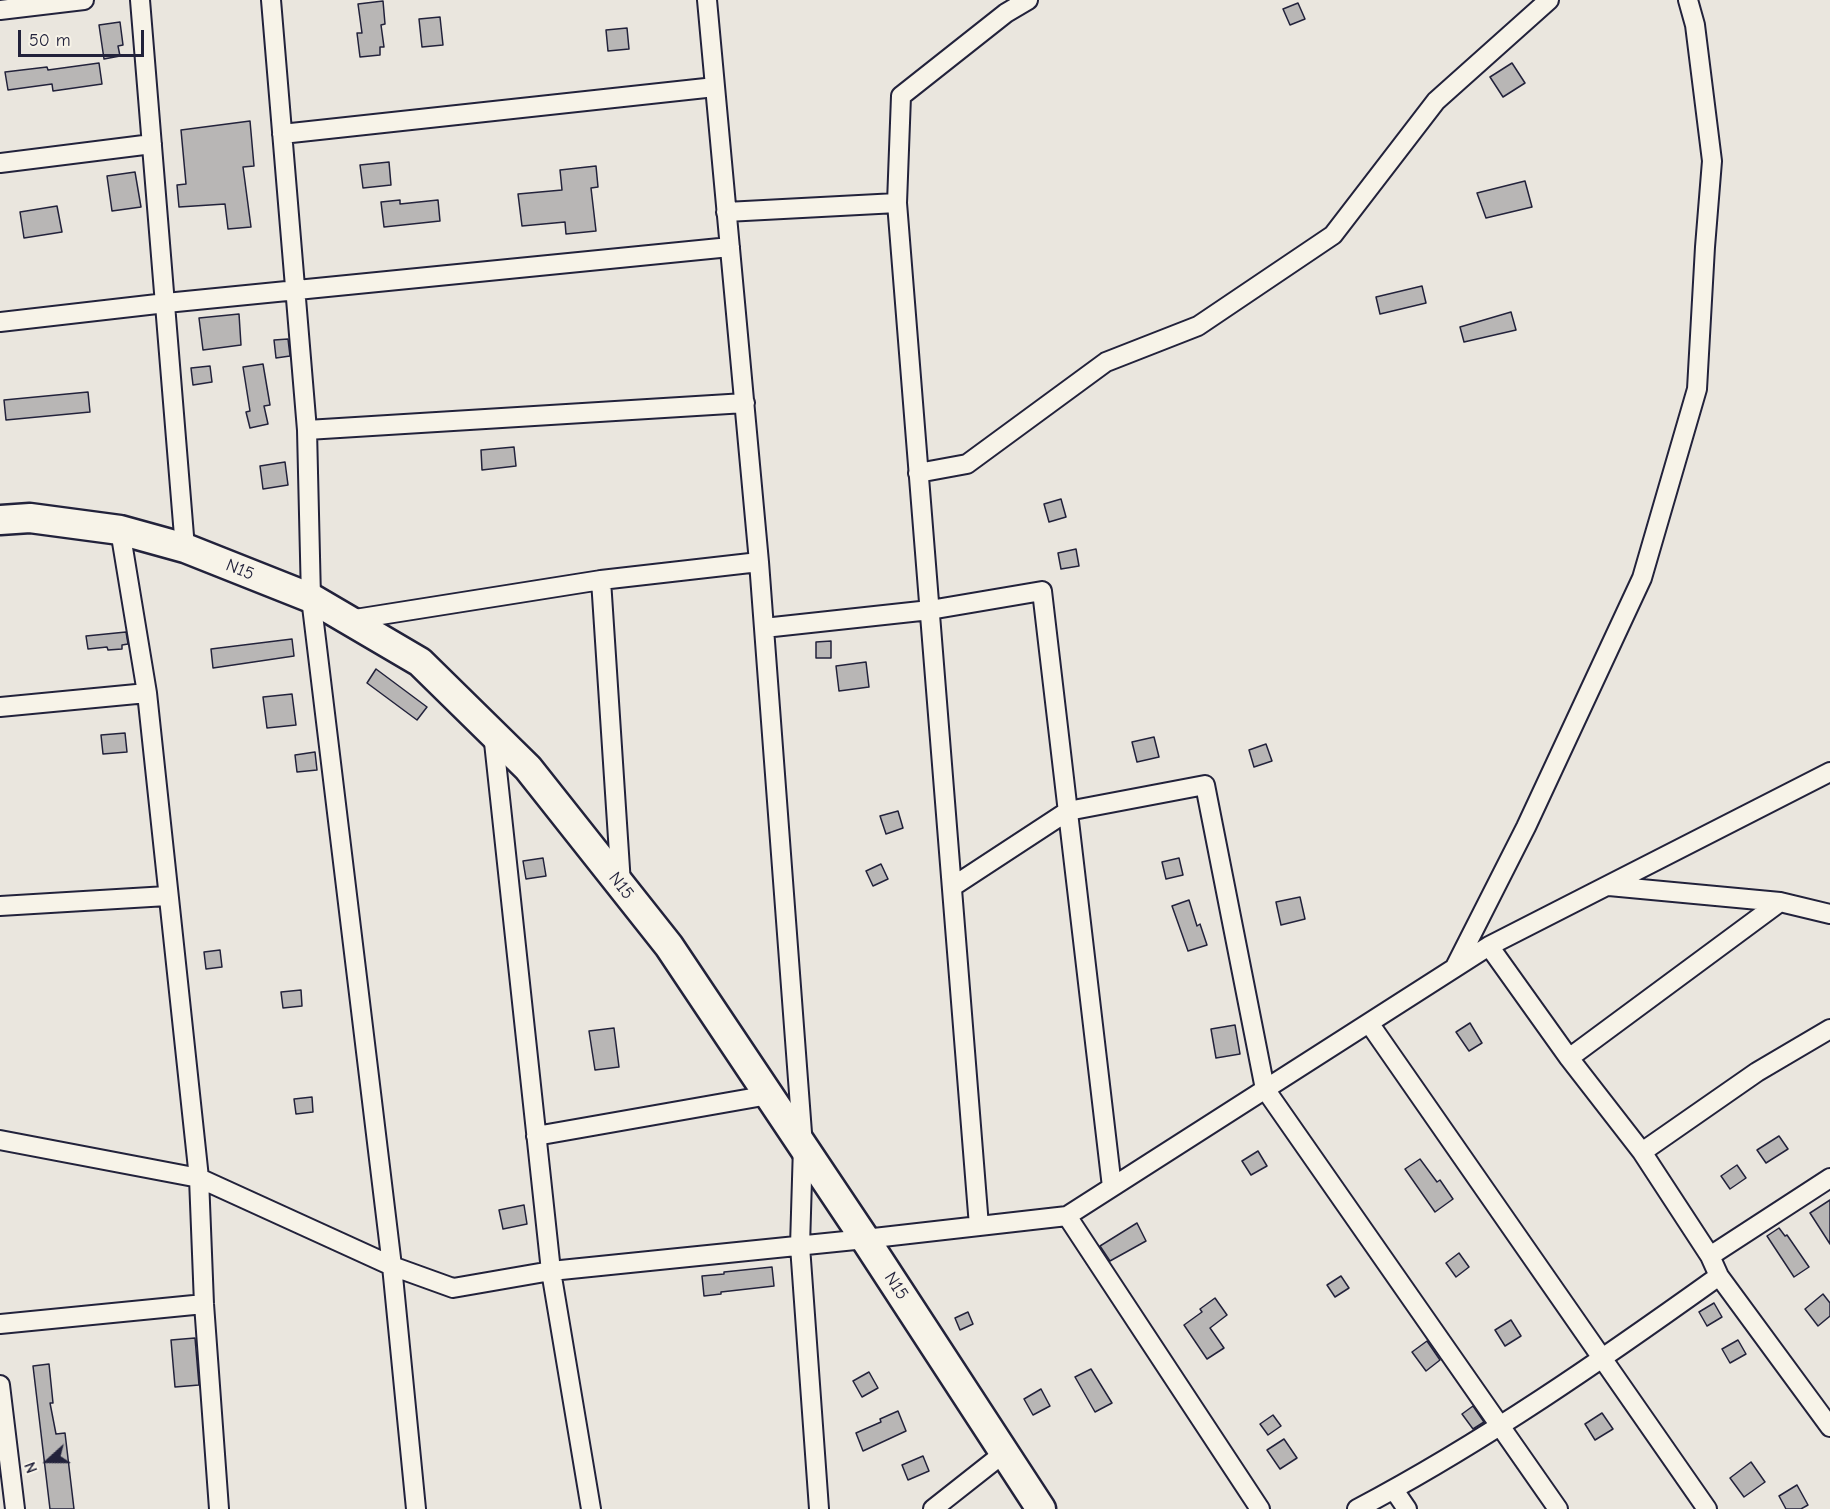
<!DOCTYPE html>
<html>
<head>
<meta charset="utf-8">
<style>
  body { margin:0 }
  #map { position:relative; width:1830px; height:1509px; overflow:hidden; background:#eae6de; font-family:"Comic Neue",sans-serif }
  canvas { display:block }
  .north { position:absolute; left:18px; top:1431px; width:60px; height:60px; -webkit-text-stroke:4px #f7f3e8; paint-order:stroke; rotate:249deg; font-size:16px; font-weight:700; line-height:24px; text-align:center; color:#22223b }
  .north::after { content:''; display:block; margin:auto; width:21px; height:27px; background:#22223b; clip-path:polygon(50% 0,100% 100%,50% 72%,0 100%) }
  .scale { position:absolute; left:18px; top:30px; width:126px; height:27px; box-sizing:border-box; border:3px solid #22223b; border-top:0; padding-left:8px; font-size:18px; line-height:21px; white-space:nowrap; color:#22223b; -webkit-text-stroke:4px #f7f3e8; paint-order:stroke }
</style>
</head>
<body>
<div id="map">
<canvas width="1830" height="1509"></canvas>
<div class="north">N</div>
<div class="scale">50 m</div>
</div>
<script>
const context = document.querySelector('canvas').getContext('2d');
context.lineJoin = 'round';
function paint(path, color) { context.fillStyle = color; context.fill(path, 'evenodd'); }
function trace(path, color, width, dash) { context.strokeStyle = color; context.lineWidth = width; context.lineCap = dash ? 'butt' : 'round'; context.setLineDash(dash || []); context.stroke(path); }
function label(font, color, halo, rows, align = 'center') {
  context.font = font + ' "Comic Neue",sans-serif'; context.lineWidth = 4.5; context.setLineDash([]); context.textBaseline = 'middle'; context.strokeStyle = halo; context.fillStyle = color; for (const [text, x, y, turn = 0] of rows) {
    context.save(); context.translate(x, y); context.rotate((+turn || 0) * Math.PI / 180); context.textAlign = isNaN(turn) ? turn : align; if (halo) context.strokeText(text, 0, 0); context.fillText(text, 0, 0); context.restore();
  }
}
const building = new Path2D(`
  M 383,1 L 385,24 L 381,25 L 384,47 L 380,47 L 380,55 L 360,57 L 357,33 L 362,33 L 358,4 Z
  M 1298,3 L 1305,19 L 1290,25 L 1283,9 Z
  M 440,17 L 443,45 L 422,47 L 419,19 Z
  M 120,22 L 123,45 L 118,46 L 120,56 L 104,59 L 99,25 Z
  M 627,28 L 629,49 L 608,51 L 606,30 Z
  M 99,63 L 102,84 L 53,91 L 52,84 L 8,90 L 5,72 L 47,67 L 48,70 Z
  M 1512,63 L 1525,83 L 1503,97 L 1490,77 Z
  M 250,121 L 254,166 L 243,167 L 251,227 L 228,229 L 225,204 L 179,207 L 177,185 L 186,184 L 181,130 Z
  M 389,162 L 391,185 L 363,188 L 360,165 Z
  M 596,166 L 598,187 L 591,188 L 596,231 L 566,234 L 565,222 L 522,226 L 518,194 L 562,190 L 560,170 Z
  M 135,172 L 141,207 L 112,211 L 107,176 Z
  M 1525,181 L 1532,207 L 1486,218 L 1477,193 Z
  M 400,200 L 400,204 L 438,200 L 440,221 L 384,227 L 381,202 Z
  M 57,206 L 62,232 L 24,238 L 20,212 Z
  M 1422,286 L 1426,303 L 1380,314 L 1376,297 Z
  M 1511,312 L 1516,330 L 1464,342 L 1460,327 Z
  M 239,314 L 241,345 L 203,350 L 199,318 Z
  M 288,339 L 290,356 L 276,358 L 274,340 Z
  M 263,364 L 270,405 L 264,406 L 268,424 L 250,428 L 246,412 L 250,411 L 243,367 Z
  M 210,366 L 212,382 L 193,385 L 191,368 Z
  M 88,392 L 90,412 L 6,420 L 4,400 Z
  M 514,447 L 516,466 L 482,470 L 481,450 Z
  M 285,462 L 288,485 L 263,489 L 260,466 Z
  M 1061,499 L 1066,517 L 1049,522 L 1044,504 Z
  M 1076,549 L 1079,566 L 1061,569 L 1058,553 Z
  M 126,632 L 128,644 L 122,645 L 122,649 L 108,650 L 107,647 L 88,649 L 86,636 Z
  M 292,639 L 294,656 L 213,668 L 211,649 Z
  M 831,641 L 831,658 L 816,658 L 816,642 Z
  M 866,662 L 869,687 L 839,691 L 836,666 Z
  M 376,669 L 427,707 L 417,720 L 367,683 Z
  M 292,694 L 296,725 L 267,728 L 263,697 Z
  M 125,733 L 127,752 L 103,754 L 101,735 Z
  M 1154,737 L 1159,757 L 1137,762 L 1132,742 Z
  M 1266,744 L 1272,761 L 1254,767 L 1249,750 Z
  M 315,752 L 317,770 L 297,772 L 295,755 Z
  M 898,811 L 903,828 L 886,834 L 880,816 Z
  M 543,858 L 546,876 L 526,879 L 523,861 Z
  M 1179,858 L 1183,875 L 1166,879 L 1162,862 Z
  M 881,864 L 888,879 L 873,886 L 866,871 Z
  M 1300,897 L 1305,919 L 1281,925 L 1276,902 Z
  M 1189,900 L 1197,926 L 1200,924 L 1207,945 L 1188,951 L 1172,906 Z
  M 220,950 L 222,967 L 206,969 L 204,952 Z
  M 301,990 L 302,1006 L 283,1008 L 281,992 Z
  M 1470,1023 L 1482,1043 L 1469,1051 L 1456,1032 Z
  M 1235,1025 L 1240,1054 L 1216,1058 L 1211,1029 Z
  M 614,1028 L 619,1067 L 595,1070 L 589,1031 Z
  M 312,1097 L 313,1112 L 296,1114 L 294,1099 Z
  M 1779,1136 L 1788,1149 L 1766,1163 L 1757,1150 Z
  M 1258,1151 L 1267,1166 L 1251,1175 L 1242,1161 Z
  M 1420,1159 L 1437,1182 L 1440,1180 L 1453,1199 L 1435,1212 L 1405,1169 Z
  M 1737,1165 L 1746,1178 L 1730,1189 L 1721,1176 Z
  M 1830,1200 L 1830,1244 L 1810,1213 Z
  M 524,1205 L 527,1224 L 503,1229 L 499,1210 Z
  M 1137,1223 L 1146,1241 L 1110,1261 L 1100,1246 Z
  M 1779,1228 L 1785,1236 L 1787,1235 L 1809,1267 L 1794,1277 L 1767,1236 Z
  M 1459,1253 L 1469,1267 L 1456,1277 L 1446,1263 Z
  M 772,1267 L 774,1286 L 721,1292 L 721,1294 L 704,1296 L 702,1276 L 724,1274 L 724,1272 Z
  M 1341,1276 L 1349,1288 L 1335,1297 L 1327,1285 Z
  M 1823,1294 L 1830,1303 L 1830,1316 L 1818,1326 L 1805,1309 Z
  M 1215,1298 L 1227,1315 L 1210,1328 L 1224,1348 L 1207,1359 L 1184,1325 L 1202,1312 L 1200,1309 Z
  M 1714,1303 L 1722,1317 L 1707,1326 L 1699,1312 Z
  M 968,1312 L 973,1324 L 960,1330 L 955,1318 Z
  M 1511,1320 L 1521,1336 L 1505,1346 L 1495,1330 Z
  M 195,1338 L 199,1385 L 175,1387 L 171,1340 Z
  M 1738,1340 L 1746,1354 L 1730,1363 L 1722,1349 Z
  M 1427,1341 L 1440,1360 L 1426,1371 L 1412,1352 Z
  M 49,1364 L 53,1403 L 50,1403 L 56,1434 L 65,1433 L 74,1509 L 50,1509 L 33,1366 Z
  M 1091,1369 L 1112,1403 L 1095,1412 L 1075,1377 Z
  M 869,1372 L 878,1388 L 862,1397 L 853,1381 Z
  M 1041,1389 L 1050,1406 L 1033,1415 L 1024,1399 Z
  M 1473,1406 L 1484,1422 L 1473,1429 L 1462,1414 Z
  M 898,1411 L 906,1431 L 863,1451 L 856,1433 L 881,1422 L 880,1419 Z
  M 1602,1413 L 1613,1429 L 1595,1440 L 1585,1424 Z
  M 1273,1415 L 1281,1426 L 1268,1435 L 1260,1424 Z
  M 1284,1439 L 1297,1458 L 1280,1469 L 1267,1450 Z
  M 923,1456 L 929,1471 L 908,1480 L 902,1465 Z
  M 1751,1462 L 1765,1482 L 1744,1497 L 1730,1478 Z
  M 1797,1485 L 1808,1505 L 1801,1509 L 1786,1509 L 1779,1496 Z`);
paint(building, '#b8b6b5');
trace(building, '#22223b', 1.5);
const minor = new Path2D(`
  M 140,0 L 185,548
  M 271,0 L 307,430 L 311,598 L 392,1266 L 416,1509
  M 707,0 L 759,562 L 803,1146 L 800,1246 L 819,1509
  M 0,10 L 84,0
  M 282,134 L 715,87
  M 0,163 L 152,144
  M 897,203 L 901,96 L 1006,13 L 1028,0
  M 726,212 L 897,203 L 979,1226
  M 0,322 L 166,303 L 730,247
  M 307,430 L 745,403
  M 918,473 L 967,464 L 1106,362 L 1198,326 L 1333,235 L 1436,101 L 1549,0
  M 120,530 L 147,693 L 199,1178 L 204,1304 L 219,1509
  M 601,580 L 621,884
  M 349,620 L 601,580 L 759,562
  M 764,628 L 930,610 L 1042,591 L 1112,1187
  M 0,707 L 147,693
  M 493,733 L 551,1271 L 591,1509
  M 1609,886 L 1780,902 L 1830,914
  M 952,887 L 1068,811 L 1205,785 L 1265,1089 L 1558,1509
  M 0,906 L 167,896
  M 1489,946 L 1569,1058 L 1642,1152 L 1710,1256 L 1719,1276 L 1830,1427
  M 1455,967 L 1526,827 L 1642,578 L 1697,389 L 1705,247 L 1712,161 L 1695,25 L 1688,0
  M 1369,1023 L 1707,1509
  M 1569,1058 L 1780,902
  M 536,1136 L 769,1095
  M 0,1140 L 199,1178 L 392,1266 L 453,1288 L 551,1271 L 865,1239 L 1067,1216 L 1489,946 L 1830,772
  M 1642,1152 L 1757,1072 L 1830,1029
  M 1067,1216 L 1260,1509
  M 1710,1256 L 1830,1178
  M 0,1324 L 204,1304
  M 0,1385 L 15,1509
  M 1394,1490 L 1407,1509
  M 933,1509 L 1004,1453
  M 1357,1509 C 1484,1442 1603,1359 1719,1276`);
const primary = new Path2D(`
  M 0,520 L 30,518 L 120,530 L 185,548 L 311,598 L 420,662 L 528,768 L 669,946 L 865,1239 L 1041,1509`);
trace(minor, '#22223b', 22);
trace(primary, '#22223b', 33);
trace(minor, '#f7f3e8', 18);
trace(primary, '#f7f3e8', 28);
label('18px', '#22223b', '#f7f3e8', [
  ["N15",240,570,22],
  ["N15",621,886,52],
  ["N15",896,1286,57]
]);
</script>
</body>
</html>
